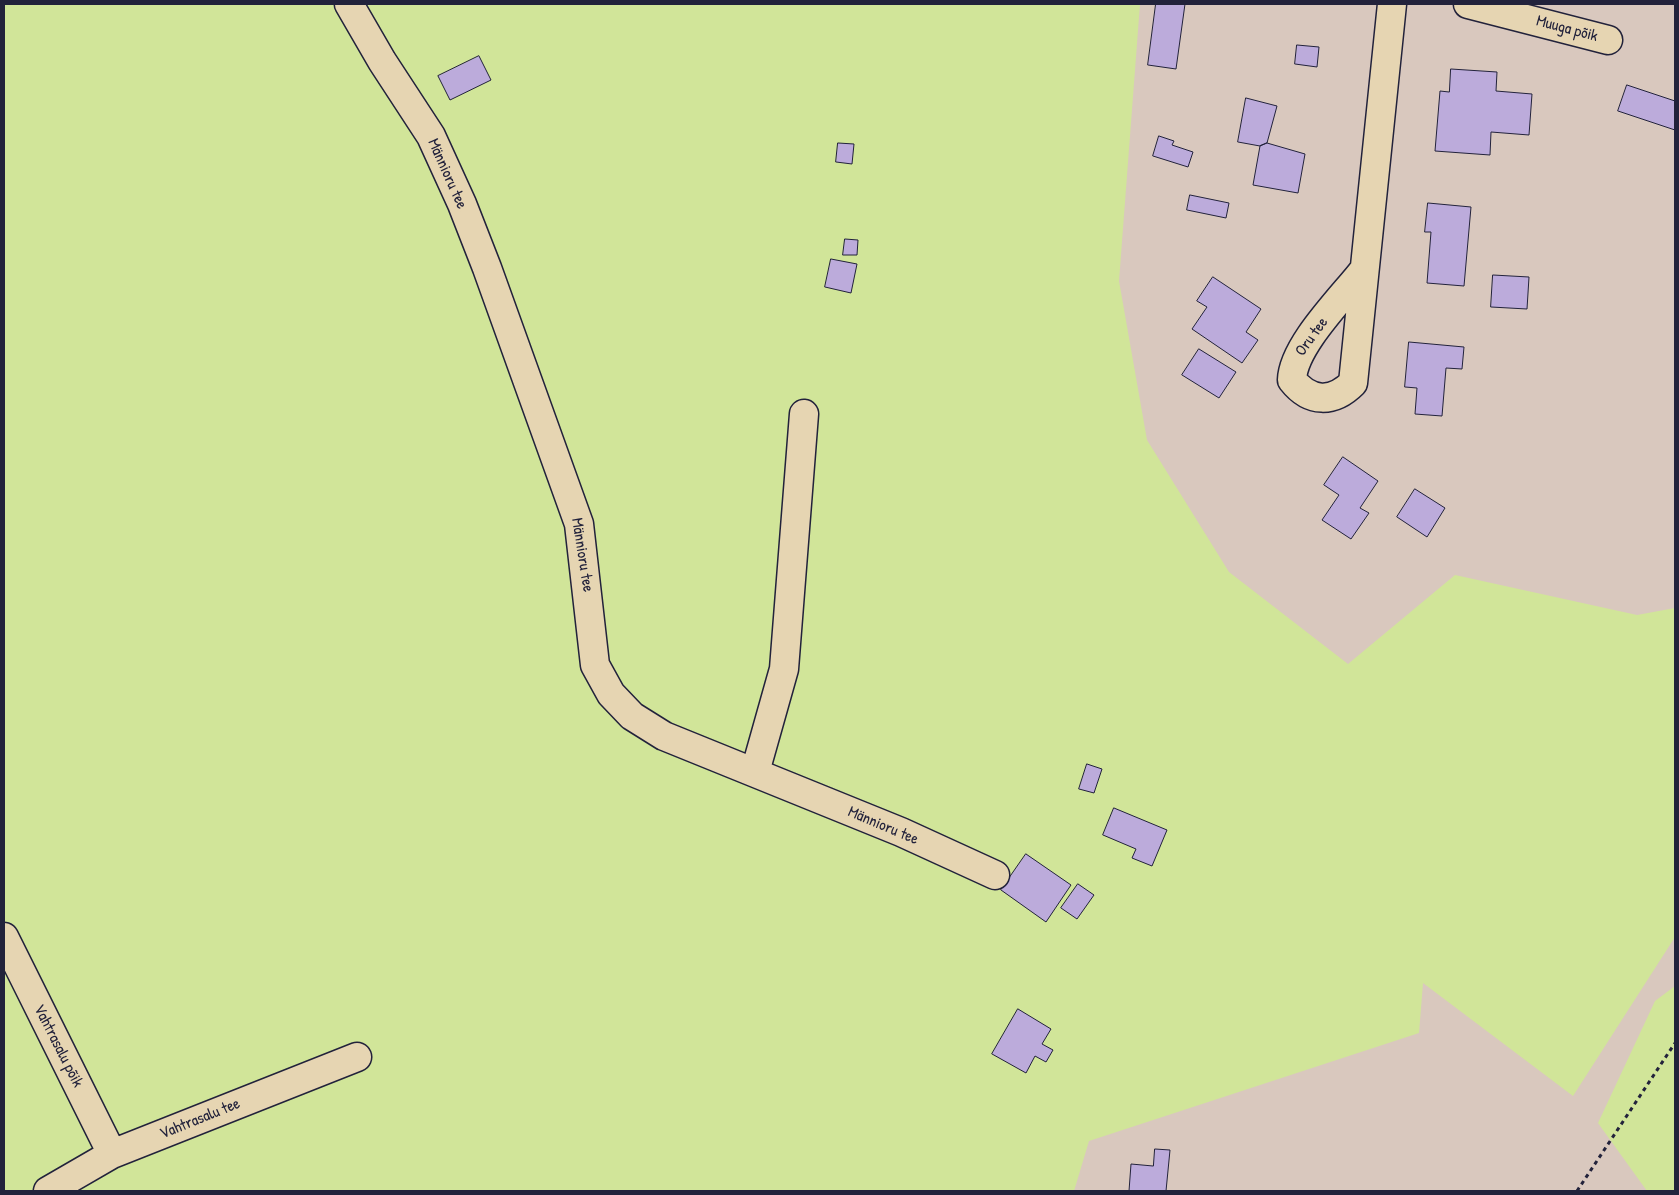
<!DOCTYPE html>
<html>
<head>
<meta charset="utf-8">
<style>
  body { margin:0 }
  #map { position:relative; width:1679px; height:1195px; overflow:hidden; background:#d9c8be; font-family:"Patrick Hand",sans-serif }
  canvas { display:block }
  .frame { position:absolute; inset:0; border:5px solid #22223b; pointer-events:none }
</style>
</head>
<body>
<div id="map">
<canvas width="1679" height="1195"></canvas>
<div class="frame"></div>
</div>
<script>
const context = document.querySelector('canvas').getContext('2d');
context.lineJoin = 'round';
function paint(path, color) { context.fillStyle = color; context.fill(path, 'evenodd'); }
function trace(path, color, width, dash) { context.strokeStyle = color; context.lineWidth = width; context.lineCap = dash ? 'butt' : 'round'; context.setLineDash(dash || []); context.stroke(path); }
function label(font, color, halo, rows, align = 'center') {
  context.font = font + ' "Patrick Hand",sans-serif'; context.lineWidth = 5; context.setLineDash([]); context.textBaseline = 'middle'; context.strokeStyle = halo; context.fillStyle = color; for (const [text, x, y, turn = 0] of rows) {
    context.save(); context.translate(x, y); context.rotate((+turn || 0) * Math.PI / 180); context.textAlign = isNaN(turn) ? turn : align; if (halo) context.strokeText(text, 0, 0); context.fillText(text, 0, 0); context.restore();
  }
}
paint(new Path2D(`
  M 4,4 L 1140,4 L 1119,281 L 1147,440 L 1229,572 L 1348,664 L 1455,575 L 1637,615 L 1675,608 L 1675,937 L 1573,1096 L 1423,983 L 1419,1033 L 1089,1141 L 1074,1191 L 4,1191 Z
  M 1675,986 L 1675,1191 L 1647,1191 L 1598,1123 L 1655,1001 Z`), '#d1e599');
const building = new Path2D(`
  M 1156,4 L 1185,4 L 1176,69 L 1148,65 Z
  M 1297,45 L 1319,47 L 1317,67 L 1295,64 Z
  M 479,56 L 491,80 L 450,100 L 438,76 Z
  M 1451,69 L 1497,72 L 1496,91 L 1532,94 L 1529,135 L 1491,132 L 1490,155 L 1435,151 L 1440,91 L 1449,92 Z
  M 1627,85 L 1675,101 L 1675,130 L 1618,111 Z
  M 1246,98 L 1277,106 L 1267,143 L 1260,146 L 1238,142 Z
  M 1159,136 L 1174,141 L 1172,145 L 1193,152 L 1188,167 L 1153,156 Z
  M 838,143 L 854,144 L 852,164 L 836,162 Z
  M 1267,143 L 1305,154 L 1298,193 L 1253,185 L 1260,146 Z
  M 1190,195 L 1229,203 L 1226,218 L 1187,210 Z
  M 1428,203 L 1471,207 L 1464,286 L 1427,283 L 1431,232 L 1425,232 Z
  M 845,239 L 858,240 L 857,255 L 843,255 Z
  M 831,259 L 857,264 L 851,293 L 825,287 Z
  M 1493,275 L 1529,277 L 1527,309 L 1491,307 Z
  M 1213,277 L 1261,309 L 1246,332 L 1258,340 L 1242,363 L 1192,329 L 1207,307 L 1197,301 Z
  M 1409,342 L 1464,347 L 1462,369 L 1446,368 L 1442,416 L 1415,414 L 1417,388 L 1405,387 Z
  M 1199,349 L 1236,372 L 1219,398 L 1182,375 Z
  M 1343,457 L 1378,481 L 1360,508 L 1369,513 L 1351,539 L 1322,520 L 1339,495 L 1324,485 Z
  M 1415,489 L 1445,508 L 1427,537 L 1397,517 Z
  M 1087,764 L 1102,769 L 1094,793 L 1079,789 Z
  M 1114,808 L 1167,830 L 1152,866 L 1132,858 L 1136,849 L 1103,835 Z
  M 1026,854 L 1071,885 L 1046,922 L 1001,890 Z
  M 1078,884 L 1094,895 L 1077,919 L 1061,908 Z
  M 1018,1009 L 1051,1029 L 1042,1044 L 1053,1050 L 1046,1062 L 1035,1056 L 1026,1073 L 992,1054 Z
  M 1155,1149 L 1170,1150 L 1166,1191 L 1129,1191 L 1131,1164 L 1153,1166 Z`);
paint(building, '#bcabdb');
trace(building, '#22223b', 1);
const minor = new Path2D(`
  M 349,4 L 382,61 L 431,136 L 462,204 L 487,268 L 579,524 L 595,665 L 611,694 L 632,716 L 664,736 L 901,832 L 995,875
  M 1468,4 L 1608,40
  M 1363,271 C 1342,298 1293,346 1292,380 C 1310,403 1333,403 1353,383 L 1392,4
  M 755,772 L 784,669 L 804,414
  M 4,937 L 112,1154
  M 48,1191 L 112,1154 L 357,1057`);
trace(minor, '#22223b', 31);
trace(new Path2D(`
  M 1577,1191 L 1675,1043`), '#22223b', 3, [4, 4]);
trace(minor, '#e6d5b2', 28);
label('16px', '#22223b', '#e6d5b2', [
  ["Muuga põik",1567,29,15],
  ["Männioru tee",447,174,66],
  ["Oru tee",1312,337,-54],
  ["Männioru tee",582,555,81],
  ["Männioru tee",883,826,23],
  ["Vahtrasalu põik",58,1046,63],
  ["Vahtrasalu tee",200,1119,-22]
]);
</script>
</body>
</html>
